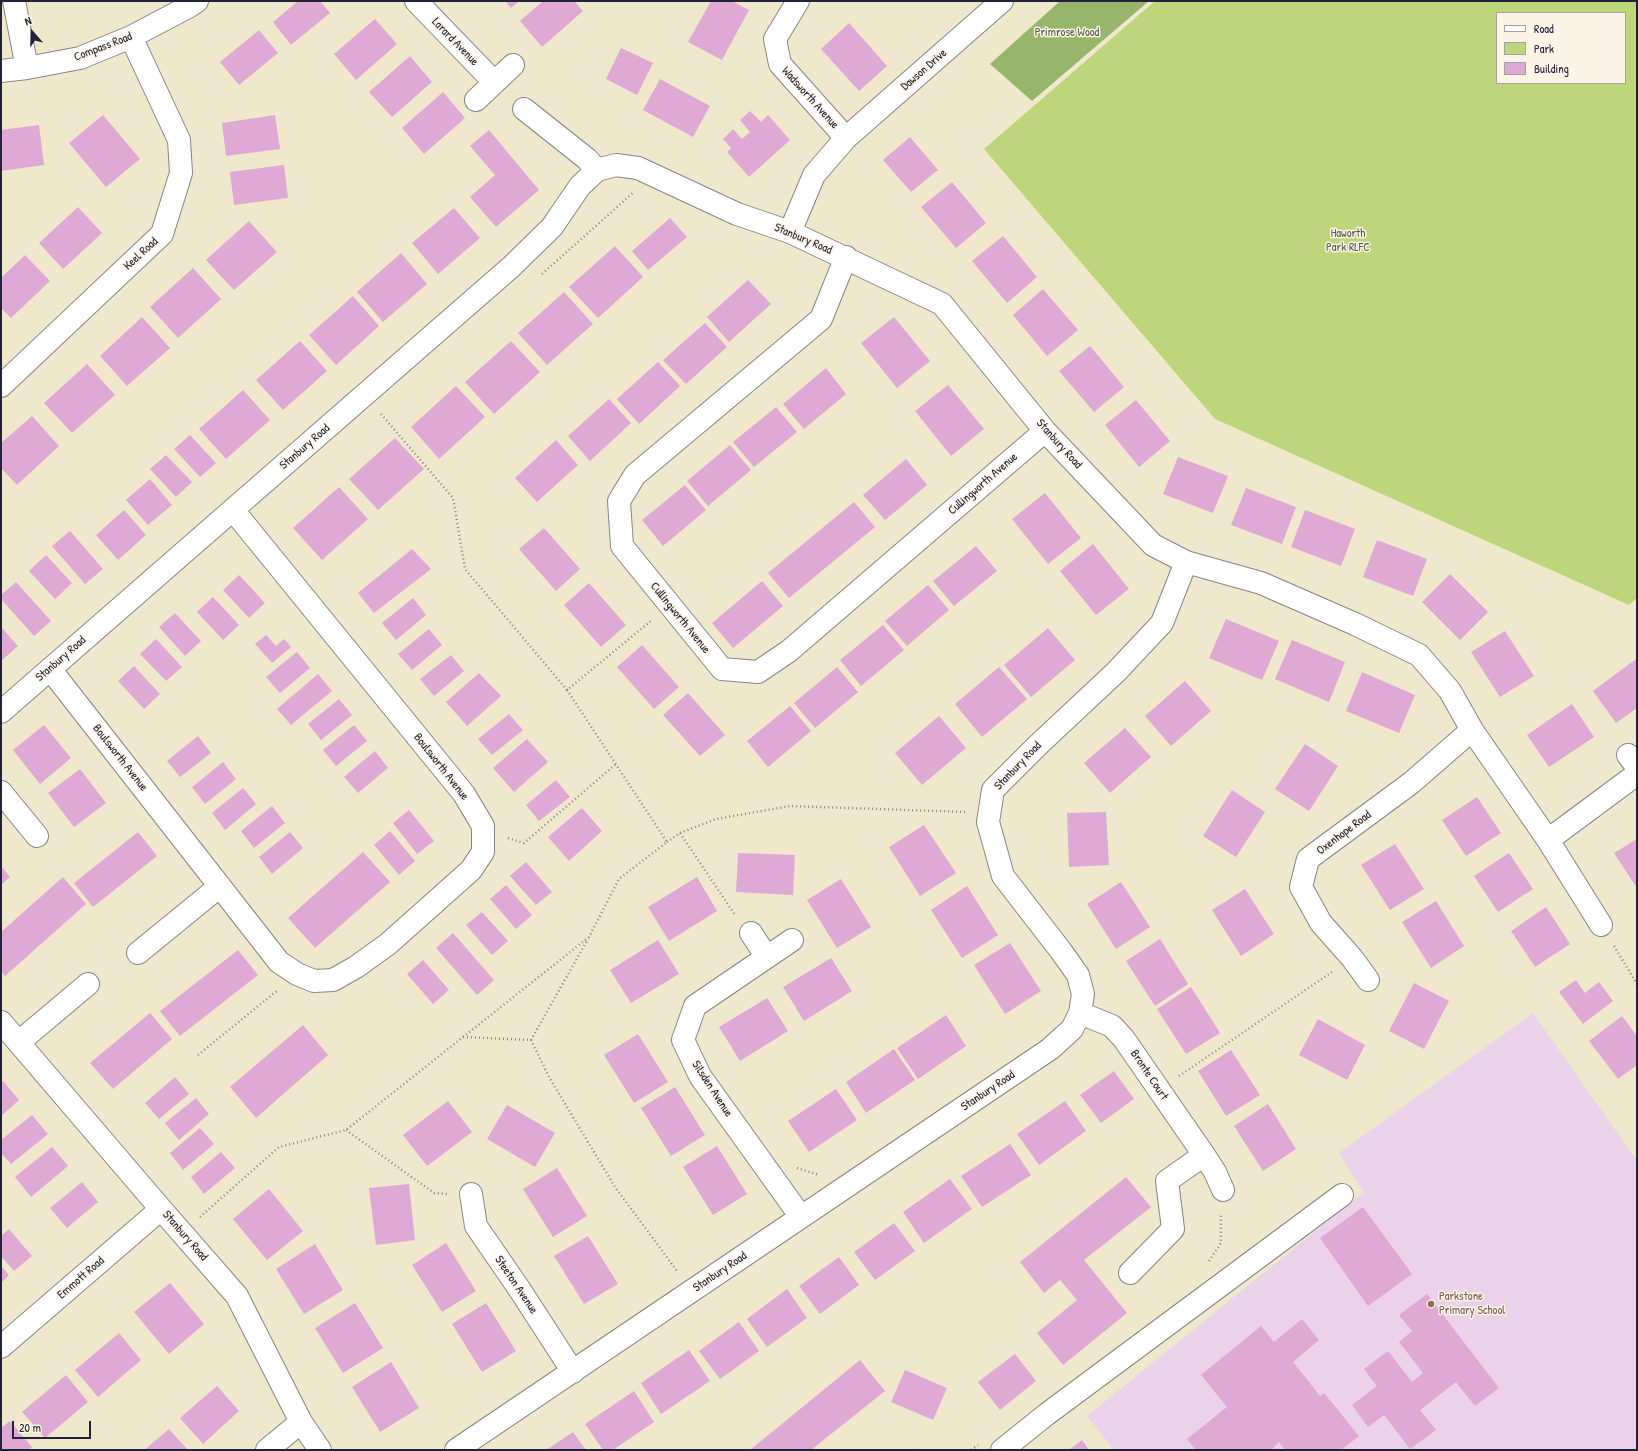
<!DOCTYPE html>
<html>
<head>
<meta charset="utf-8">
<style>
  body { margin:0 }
  #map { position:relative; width:1638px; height:1451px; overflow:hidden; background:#efe8cc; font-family:"Patrick Hand",sans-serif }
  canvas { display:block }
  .frame { position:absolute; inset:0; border:2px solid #22223b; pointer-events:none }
  .legend { position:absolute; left:1496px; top:12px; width:130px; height:72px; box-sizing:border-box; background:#fcf5e5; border:1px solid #a5a1a1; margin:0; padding:5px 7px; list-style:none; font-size:12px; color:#22223b }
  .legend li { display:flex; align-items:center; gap:8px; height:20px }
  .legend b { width:20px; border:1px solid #a5a1a1 }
  .north { position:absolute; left:12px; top:12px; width:40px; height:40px; -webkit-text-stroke:3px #fcf5e5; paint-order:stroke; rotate:340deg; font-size:11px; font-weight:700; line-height:16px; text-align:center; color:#22223b }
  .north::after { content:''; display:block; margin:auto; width:14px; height:18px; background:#22223b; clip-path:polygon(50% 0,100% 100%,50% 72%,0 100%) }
  .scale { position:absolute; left:12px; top:1421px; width:79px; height:18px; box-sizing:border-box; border:2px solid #22223b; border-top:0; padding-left:5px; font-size:12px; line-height:14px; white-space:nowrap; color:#22223b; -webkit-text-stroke:3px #fcf5e5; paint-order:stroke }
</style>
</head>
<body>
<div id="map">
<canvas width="1638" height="1451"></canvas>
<div class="frame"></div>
<ul class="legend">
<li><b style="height:5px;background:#fff"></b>Road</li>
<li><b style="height:11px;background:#bdd67b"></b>Park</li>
<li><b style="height:11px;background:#dfa9d5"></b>Building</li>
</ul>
<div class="north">N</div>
<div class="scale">20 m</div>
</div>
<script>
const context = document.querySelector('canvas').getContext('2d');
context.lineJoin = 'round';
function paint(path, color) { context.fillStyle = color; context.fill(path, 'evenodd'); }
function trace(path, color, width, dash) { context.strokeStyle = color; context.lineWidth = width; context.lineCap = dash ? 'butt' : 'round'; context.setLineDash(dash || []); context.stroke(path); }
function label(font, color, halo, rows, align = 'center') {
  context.font = font + ' "Patrick Hand",sans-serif'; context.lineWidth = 3; context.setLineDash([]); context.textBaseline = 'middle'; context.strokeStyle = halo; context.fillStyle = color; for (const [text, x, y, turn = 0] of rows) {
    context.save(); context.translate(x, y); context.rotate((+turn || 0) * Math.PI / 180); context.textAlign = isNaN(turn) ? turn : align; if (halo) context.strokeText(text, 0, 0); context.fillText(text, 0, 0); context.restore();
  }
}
paint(new Path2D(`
  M 1533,1013 L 1637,1161 L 1637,1450 L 1114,1450 L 1087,1416 L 1364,1192 L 1339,1153 Z`), '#ecd1ea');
paint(new Path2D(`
  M 1155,1 L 1637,1 L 1637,598 L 1629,605 L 1215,419 L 984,149 ZM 1497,13 L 1625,13 L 1625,83 L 1497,83 Z`), '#bdd67b');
paint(new Path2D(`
  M 1060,1 L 1149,1 L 1032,101 L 990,64 Z`), '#96b76b');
paint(new Path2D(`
  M 298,1 L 320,1 L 330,13 L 291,45 L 273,22 Z
  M 505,1 L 519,1 L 511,8 Z
  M 543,1 L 574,1 L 583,11 L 542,47 L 520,21 Z
  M 711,1 L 732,1 L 749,10 L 722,60 L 688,42 Z
  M 375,19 L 397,44 L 356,80 L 334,54 Z
  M 849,23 L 887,66 L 859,91 L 821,49 Z
  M 259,30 L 278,53 L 239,85 L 220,62 Z
  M 621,48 L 653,63 L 637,95 L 606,79 Z
  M 410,56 L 432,82 L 392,117 L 369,92 Z
  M 660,79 L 710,106 L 693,137 L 643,110 Z
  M 443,92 L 465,118 L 424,154 L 402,128 Z
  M 750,111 L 761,122 L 768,115 L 790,140 L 749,177 L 727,152 L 731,148 L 723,139 L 733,129 L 742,139 L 750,132 L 740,120 Z
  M 103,115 L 140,159 L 106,187 L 69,143 Z
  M 275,115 L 280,149 L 226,156 L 222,123 Z
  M 39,125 L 44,165 L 1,171 L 1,130 Z
  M 489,130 L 539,190 L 496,227 L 470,197 L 495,175 L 470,146 Z
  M 910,137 L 938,170 L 911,192 L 883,160 Z
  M 284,165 L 288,198 L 234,205 L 230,172 Z
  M 952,182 L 986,223 L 956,248 L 921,207 Z
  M 78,207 L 102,233 L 63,269 L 39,243 Z
  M 454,208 L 480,238 L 438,274 L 412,243 Z
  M 670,218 L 687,237 L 648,270 L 632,251 Z
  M 249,221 L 277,252 L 234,290 L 206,260 Z
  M 1003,236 L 1037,277 L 1007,303 L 972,261 Z
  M 615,246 L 643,277 L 598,318 L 569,287 Z
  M 401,253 L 427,284 L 383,322 L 357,292 Z
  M 25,255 L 50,281 L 11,318 L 1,308 L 1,278 Z
  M 193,268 L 221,299 L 178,338 L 150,307 Z
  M 748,280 L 771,304 L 729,342 L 707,317 Z
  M 1043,289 L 1078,330 L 1047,356 L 1013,315 Z
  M 564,292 L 593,324 L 547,365 L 518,333 Z
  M 353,296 L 379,326 L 336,365 L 309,335 Z
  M 142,317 L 170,348 L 127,386 L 100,356 Z
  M 894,317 L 930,361 L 897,388 L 861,343 Z
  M 705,323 L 727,347 L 686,384 L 663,360 Z
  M 300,341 L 327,371 L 283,410 L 256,380 Z
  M 511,341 L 540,372 L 494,414 L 465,382 Z
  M 1090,346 L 1124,387 L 1094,412 L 1059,371 Z
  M 658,362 L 680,386 L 639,424 L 617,399 Z
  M 87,364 L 115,395 L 72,433 L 44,403 Z
  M 826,368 L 846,394 L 804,429 L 783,404 Z
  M 948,385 L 984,429 L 951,456 L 915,411 Z
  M 456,386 L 485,417 L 439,459 L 411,427 Z
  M 243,390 L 270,420 L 226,459 L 199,429 Z
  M 609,399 L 631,423 L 590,461 L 568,436 Z
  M 1136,400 L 1170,441 L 1139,467 L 1105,425 Z
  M 776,407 L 797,432 L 754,467 L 733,442 Z
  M 32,416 L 59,446 L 17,485 L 1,468 L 1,443 Z
  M 190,435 L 216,463 L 200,477 L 174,449 Z
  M 395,438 L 424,469 L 378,510 L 349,479 Z
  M 556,440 L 578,465 L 537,502 L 515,478 Z
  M 730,445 L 751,470 L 708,506 L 687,481 Z
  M 166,455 L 192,482 L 176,497 L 150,469 Z
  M 1178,457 L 1228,476 L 1213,513 L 1163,494 Z
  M 906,459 L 927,485 L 885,520 L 863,495 Z
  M 150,479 L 172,505 L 148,525 L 126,500 Z
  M 685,485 L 706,510 L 663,546 L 642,520 Z
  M 339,487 L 368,519 L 322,560 L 293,528 Z
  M 1246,488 L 1296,507 L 1282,544 L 1231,525 Z
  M 1045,493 L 1081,538 L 1048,564 L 1012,519 Z
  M 854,502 L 875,527 L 789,598 L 768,573 Z
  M 124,510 L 146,535 L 118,560 L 96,535 Z
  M 1305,510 L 1355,529 L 1341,566 L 1291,547 Z
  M 544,528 L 580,569 L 556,591 L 519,549 Z
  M 70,531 L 103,569 L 85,584 L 52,546 Z
  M 1377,540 L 1427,559 L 1413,596 L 1363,577 Z
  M 1093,544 L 1129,589 L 1096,615 L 1060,571 Z
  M 976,546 L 997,571 L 954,606 L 933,581 Z
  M 412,549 L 431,569 L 374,613 L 358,593 Z
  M 46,555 L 72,583 L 55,599 L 29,571 Z
  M 1450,574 L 1488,612 L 1460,640 L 1422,602 Z
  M 239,575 L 265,603 L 249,618 L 223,590 Z
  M 762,581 L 783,606 L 733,648 L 712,623 Z
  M 16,582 L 51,621 L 34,636 L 1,599 L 1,595 Z
  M 589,583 L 626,625 L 601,647 L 564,605 Z
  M 928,585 L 949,610 L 907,646 L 885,621 Z
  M 213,597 L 239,625 L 223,640 L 197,612 Z
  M 413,598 L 426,615 L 396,640 L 382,623 Z
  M 175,613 L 201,641 L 185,656 L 159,627 Z
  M 1226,619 L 1279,641 L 1262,680 L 1209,658 Z
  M 883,625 L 904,650 L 861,686 L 840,660 Z
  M 1,627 L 18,646 L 1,661 Z
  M 1048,628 L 1075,660 L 1031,697 L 1004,665 Z
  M 429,629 L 442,645 L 412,670 L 398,654 Z
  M 1505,631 L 1534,676 L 1500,697 L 1471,652 Z
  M 266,635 L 276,646 L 284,639 L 291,647 L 272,663 L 255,644 Z
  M 156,639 L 182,667 L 166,681 L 140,654 Z
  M 1292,640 L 1345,662 L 1329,702 L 1275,679 Z
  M 642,645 L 679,687 L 654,709 L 617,667 Z
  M 297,652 L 310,668 L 280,693 L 266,677 Z
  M 451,655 L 464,671 L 434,696 L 420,679 Z
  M 1636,659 L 1637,708 L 1616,723 L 1593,691 Z
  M 134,666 L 160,694 L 144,709 L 118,681 Z
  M 837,667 L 858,692 L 815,728 L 794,703 Z
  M 999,667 L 1027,699 L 982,737 L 955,704 Z
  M 1362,672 L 1415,695 L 1399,733 L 1346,711 Z
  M 479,673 L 501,696 L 467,726 L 446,702 Z
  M 318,674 L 332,691 L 291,725 L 277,709 Z
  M 1185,681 L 1211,711 L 1171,746 L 1145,716 Z
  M 688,693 L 725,735 L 700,756 L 663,715 Z
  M 339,699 L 352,715 L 321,740 L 308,724 Z
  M 1572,704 L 1594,737 L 1549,767 L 1527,735 Z
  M 790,706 L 811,731 L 768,767 L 747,741 Z
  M 509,714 L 523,730 L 492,755 L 478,739 Z
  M 939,716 L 966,748 L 922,785 L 895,753 Z
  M 44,725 L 71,758 L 40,784 L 13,750 Z
  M 354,725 L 367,741 L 336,766 L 323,750 Z
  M 1125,728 L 1151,757 L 1110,793 L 1084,763 Z
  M 198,736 L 211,753 L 180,777 L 167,761 Z
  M 527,739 L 548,762 L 514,792 L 493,768 Z
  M 1305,744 L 1338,766 L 1309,811 L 1275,789 Z
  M 375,751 L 388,768 L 358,793 L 344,777 Z
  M 223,762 L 236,779 L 205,804 L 192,787 Z
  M 80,769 L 106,803 L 74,827 L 48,793 Z
  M 556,780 L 570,797 L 539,821 L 526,805 Z
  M 243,788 L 256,804 L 225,830 L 212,813 Z
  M 1232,790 L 1265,812 L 1236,857 L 1203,836 Z
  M 1477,797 L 1501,833 L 1466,856 L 1442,820 Z
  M 272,806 L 285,823 L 254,848 L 241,831 Z
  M 582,808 L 602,831 L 569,861 L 548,837 Z
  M 409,810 L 434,841 L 417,854 L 393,823 Z
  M 1106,812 L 1109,865 L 1069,867 L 1067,813 Z
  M 924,825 L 956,873 L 920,896 L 889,847 Z
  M 390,831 L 415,861 L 399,875 L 374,845 Z
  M 138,832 L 157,856 L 93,907 L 74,883 Z
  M 290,832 L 303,848 L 272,874 L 259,857 Z
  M 1637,839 L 1637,888 L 1614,853 Z
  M 1395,844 L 1424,889 L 1390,910 L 1361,865 Z
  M 363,852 L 390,882 L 315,948 L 288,918 Z
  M 738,853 L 795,855 L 793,895 L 736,892 Z
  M 1509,853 L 1533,889 L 1498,912 L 1474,876 Z
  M 526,862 L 552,892 L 536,905 L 510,876 Z
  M 1,866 L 10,877 L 1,885 Z
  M 63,877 L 86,904 L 5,976 L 1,971 L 1,932 Z
  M 697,877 L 717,911 L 669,941 L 648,907 Z
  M 841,879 L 871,927 L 837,948 L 807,900 Z
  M 1121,882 L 1150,927 L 1116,949 L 1087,904 Z
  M 506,885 L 532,915 L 516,929 L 490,899 Z
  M 967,886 L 998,935 L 962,958 L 931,910 Z
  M 1245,889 L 1274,934 L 1241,956 L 1212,910 Z
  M 1436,901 L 1464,946 L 1431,968 L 1402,922 Z
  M 1546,907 L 1570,944 L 1535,967 L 1511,931 Z
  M 482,912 L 508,941 L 492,955 L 466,925 Z
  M 453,933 L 494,980 L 477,995 L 436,948 Z
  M 1160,939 L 1188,984 L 1155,1006 L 1126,961 Z
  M 658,940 L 679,974 L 631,1003 L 610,970 Z
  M 1010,943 L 1041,991 L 1005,1014 L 974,965 Z
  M 238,950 L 258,975 L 180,1036 L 160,1011 Z
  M 831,958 L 852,991 L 804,1021 L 783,987 Z
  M 423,960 L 449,990 L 433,1004 L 407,974 Z
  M 1576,980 L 1585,993 L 1599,982 L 1613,1001 L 1583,1024 L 1559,992 Z
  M 1414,983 L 1449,1001 L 1424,1049 L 1389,1031 Z
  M 1191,987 L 1220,1033 L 1186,1054 L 1157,1009 Z
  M 767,998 L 788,1031 L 740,1061 L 719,1027 Z
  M 150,1013 L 172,1039 L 113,1089 L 90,1063 Z
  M 946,1015 L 966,1046 L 918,1079 L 897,1048 Z
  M 1622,1016 L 1637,1036 L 1637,1065 L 1618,1079 L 1589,1041 Z
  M 1318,1019 L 1365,1045 L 1347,1080 L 1299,1055 Z
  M 303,1025 L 328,1055 L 256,1118 L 230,1087 Z
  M 638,1034 L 668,1082 L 634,1103 L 604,1055 Z
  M 894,1049 L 915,1080 L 866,1113 L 846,1082 Z
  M 1231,1050 L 1260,1095 L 1226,1116 L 1198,1071 Z
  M 1114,1071 L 1134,1099 L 1101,1123 L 1080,1095 Z
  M 175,1077 L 189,1094 L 159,1119 L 145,1103 Z
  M 3,1081 L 19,1100 L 1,1116 L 1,1082 Z
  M 675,1087 L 705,1135 L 671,1156 L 641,1108 Z
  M 836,1089 L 857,1120 L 809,1152 L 788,1121 Z
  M 196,1098 L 209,1114 L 179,1140 L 165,1123 Z
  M 448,1101 L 472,1132 L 427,1166 L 403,1135 Z
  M 1065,1101 L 1086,1131 L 1039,1165 L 1017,1134 Z
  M 1268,1104 L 1296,1149 L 1263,1171 L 1234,1126 Z
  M 507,1105 L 555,1133 L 535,1167 L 487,1139 Z
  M 32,1115 L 48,1134 L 11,1164 L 1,1153 L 1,1140 Z
  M 200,1128 L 214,1144 L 183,1170 L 170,1153 Z
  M 1010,1144 L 1031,1175 L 982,1207 L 961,1176 Z
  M 717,1146 L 747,1194 L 713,1215 L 683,1167 Z
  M 52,1147 L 68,1166 L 31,1197 L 15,1177 Z
  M 221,1152 L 235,1168 L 204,1194 L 191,1177 Z
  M 557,1168 L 587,1216 L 553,1237 L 523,1189 Z
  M 1126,1177 L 1151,1207 L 1084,1260 L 1127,1313 L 1063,1365 L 1037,1333 L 1077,1300 L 1060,1280 L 1044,1293 L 1020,1262 Z
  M 950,1179 L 972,1209 L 924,1243 L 903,1212 Z
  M 82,1182 L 98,1202 L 67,1228 L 50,1208 Z
  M 409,1184 L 415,1240 L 376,1245 L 369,1188 Z
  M 269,1189 L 303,1231 L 267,1260 L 233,1219 Z
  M 1363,1207 L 1412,1274 L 1368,1306 L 1320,1238 Z
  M 894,1223 L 915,1251 L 875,1280 L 854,1252 Z
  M 9,1229 L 32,1256 L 14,1271 L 1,1256 L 1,1236 Z
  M 588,1236 L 618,1284 L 584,1304 L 554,1256 Z
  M 446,1243 L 476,1291 L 442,1312 L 412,1265 Z
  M 315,1244 L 343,1290 L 304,1314 L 276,1269 Z
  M 839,1257 L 859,1285 L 820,1314 L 799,1286 Z
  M 1,1266 L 9,1275 L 1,1283 Z
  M 170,1283 L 204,1324 L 169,1354 L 134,1312 Z
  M 787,1289 L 807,1318 L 767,1347 L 747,1319 Z
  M 1427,1294 L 1499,1388 L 1475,1406 L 1456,1382 L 1420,1410 L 1436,1430 L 1410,1449 L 1384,1415 L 1368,1427 L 1352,1405 L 1377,1386 L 1364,1369 L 1388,1351 L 1412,1382 L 1423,1373 L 1399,1342 L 1412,1331 L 1399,1315 Z
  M 355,1303 L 383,1348 L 343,1373 L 315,1328 Z
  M 486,1303 L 516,1351 L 482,1372 L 452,1324 Z
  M 1302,1319 L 1319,1340 L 1293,1362 L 1320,1396 L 1324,1393 L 1359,1436 L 1341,1450 L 1285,1450 L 1279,1442 L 1271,1450 L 1196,1450 L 1187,1439 L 1227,1407 L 1201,1375 L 1261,1326 L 1274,1342 Z
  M 739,1322 L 759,1351 L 720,1379 L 699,1351 Z
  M 119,1333 L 141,1360 L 98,1397 L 75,1370 Z
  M 689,1350 L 710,1381 L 661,1414 L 641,1383 Z
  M 1015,1354 L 1036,1381 L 1000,1410 L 978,1382 Z
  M 860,1360 L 885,1391 L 811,1450 L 750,1450 Z
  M 391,1362 L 419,1408 L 380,1432 L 352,1387 Z
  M 905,1370 L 947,1388 L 933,1420 L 891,1402 Z
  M 66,1375 L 88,1402 L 45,1438 L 22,1412 Z
  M 217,1386 L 239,1411 L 203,1444 L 180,1418 Z
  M 634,1391 L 654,1422 L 613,1450 L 603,1450 L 585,1424 Z
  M 10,1421 L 32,1447 L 29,1450 L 1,1450 L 1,1428 Z
  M 169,1429 L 188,1450 L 145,1450 L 150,1445 Z
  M 573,1432 L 586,1450 L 545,1450 L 549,1448 Z
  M 1082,1440 L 1089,1450 L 1069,1450 Z`), '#dfa9d5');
const minor = new Path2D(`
  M 14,1 L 27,68
  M 416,1 L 494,82
  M 1,71 L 27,68 L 80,58 L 131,37 L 188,7 L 197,1
  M 476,100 L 513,65
  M 524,109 L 587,159 L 597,170
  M 846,138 L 1002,1
  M 790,232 L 814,175 L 846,138 L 780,64 L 775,39 L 798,1
  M 846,257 L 821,319 L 635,475 L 619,501 L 622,546 L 722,669 L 758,672 L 789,651 L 1045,431
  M 1,386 L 162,234 L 181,173 L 179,140 L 131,37
  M 1186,562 L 1261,583 L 1355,624 L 1419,655 L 1450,691 L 1472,730 L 1548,840 L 1601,925
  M 50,669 L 279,962 L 297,974 L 314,981 L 333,980 L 356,967 L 388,944 L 471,870 L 483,852 L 483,826 L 464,794 L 233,510
  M 1,712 L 511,267 L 552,227 L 580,186 L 597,170 L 616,165 L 638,168 L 737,214 L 790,232 L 942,304 L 1045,431 L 1153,545 L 1186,562 L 1162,623 L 1116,672 L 1038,745 L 993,790 L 988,822 L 1003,876 L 1061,951 L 1078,975 L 1083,994 L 1080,1013 L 1072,1029 L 1050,1049 L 456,1450
  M 1628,755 L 1637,767
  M 1,792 L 37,836
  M 1548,840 L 1637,774
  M 751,933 L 766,956
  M 792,940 L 695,1006 L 683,1040 L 700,1076 L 801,1217
  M 138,953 L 220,886
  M 1368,980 L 1352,958 L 1321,923 L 1301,887 L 1308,859 L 1411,783 L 1472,730
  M 1080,1013 L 1112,1026 L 1124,1039 L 1204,1155 L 1215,1172 L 1223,1190
  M 1,1022 L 161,1209 L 237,1296 L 301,1422 L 320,1450
  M 19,1042 L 88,984
  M 471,1194 L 476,1226 L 520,1290 L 573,1372
  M 1130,1273 L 1173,1229 L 1167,1181 L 1204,1155
  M 1,1347 L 161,1209
  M 267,1450 L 301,1422
  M 1002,1450 L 1047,1414 L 1342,1195`);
trace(minor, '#888584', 24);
trace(new Path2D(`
  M 542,274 L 634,192
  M 381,414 L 453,498 L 465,569 L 567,690
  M 680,833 L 716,819 L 790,806 L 966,812
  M 508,838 L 524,843 L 616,764
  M 667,842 L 680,833 L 735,915
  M 1614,946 L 1637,984
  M 463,1037 L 531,1040 L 588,939
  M 531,1040 L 549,1077 L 615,1187 L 677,1271
  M 198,1055 L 278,990
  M 1179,1076 L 1332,972
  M 346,1130 L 434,1193 L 447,1194
  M 797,1168 L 819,1175
  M 200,1217 L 279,1147 L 346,1130 L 589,937 L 619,879 L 667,842 L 567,690 L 652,620
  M 1209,1261 L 1221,1243 L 1221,1214
  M 917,1450 L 918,1450
  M 971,1450 L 978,1445`), '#888584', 2.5, [1, 3]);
trace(minor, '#fff', 22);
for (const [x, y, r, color] of [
  [1431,1304,4,"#8d6e63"]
]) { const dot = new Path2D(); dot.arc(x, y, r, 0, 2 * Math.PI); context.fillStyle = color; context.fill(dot); trace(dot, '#fcf5e5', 1.5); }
label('12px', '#50584e', '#fcf5e5', [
  ["Primrose Wood",1067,33],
  ["Haworth",1348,234],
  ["Park RLFC",1348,248]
]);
label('12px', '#22223b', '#fcf5e5', [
  ["Larard Avenue",455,42,46],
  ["Compass Road",103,47,-21],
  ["Dawson Drive",924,70,-41],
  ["Wadsworth Avenue",810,98,48],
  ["Stanbury Road",803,239,23],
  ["Keel Road",141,254,-43],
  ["Stanbury Road",1059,444,48],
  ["Stanbury Road",305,447,-41],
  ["Cullingworth Avenue",983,484,-41],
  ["Cullingworth Avenue",680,618,51],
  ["Stanbury Road",61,659,-41],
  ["Boulsworth Avenue",120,758,52],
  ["Stanbury Road",1018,766,-46],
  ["Boulsworth Avenue",441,767,52],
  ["Oxenhope Road",1344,833,-37],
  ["Bronte Court",1149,1075,56],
  ["Silsden Avenue",712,1089,57],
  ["Stanbury Road",988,1091,-34],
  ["Stanbury Road",185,1236,49],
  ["Stanbury Road",720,1272,-34],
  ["Emmott Road",81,1278,-41],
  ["Steeton Avenue",516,1285,56]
]);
label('12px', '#785e54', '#fcf5e5', [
  ["Parkstone",1439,1297],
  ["Primary School",1439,1311]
], 'left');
</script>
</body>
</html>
